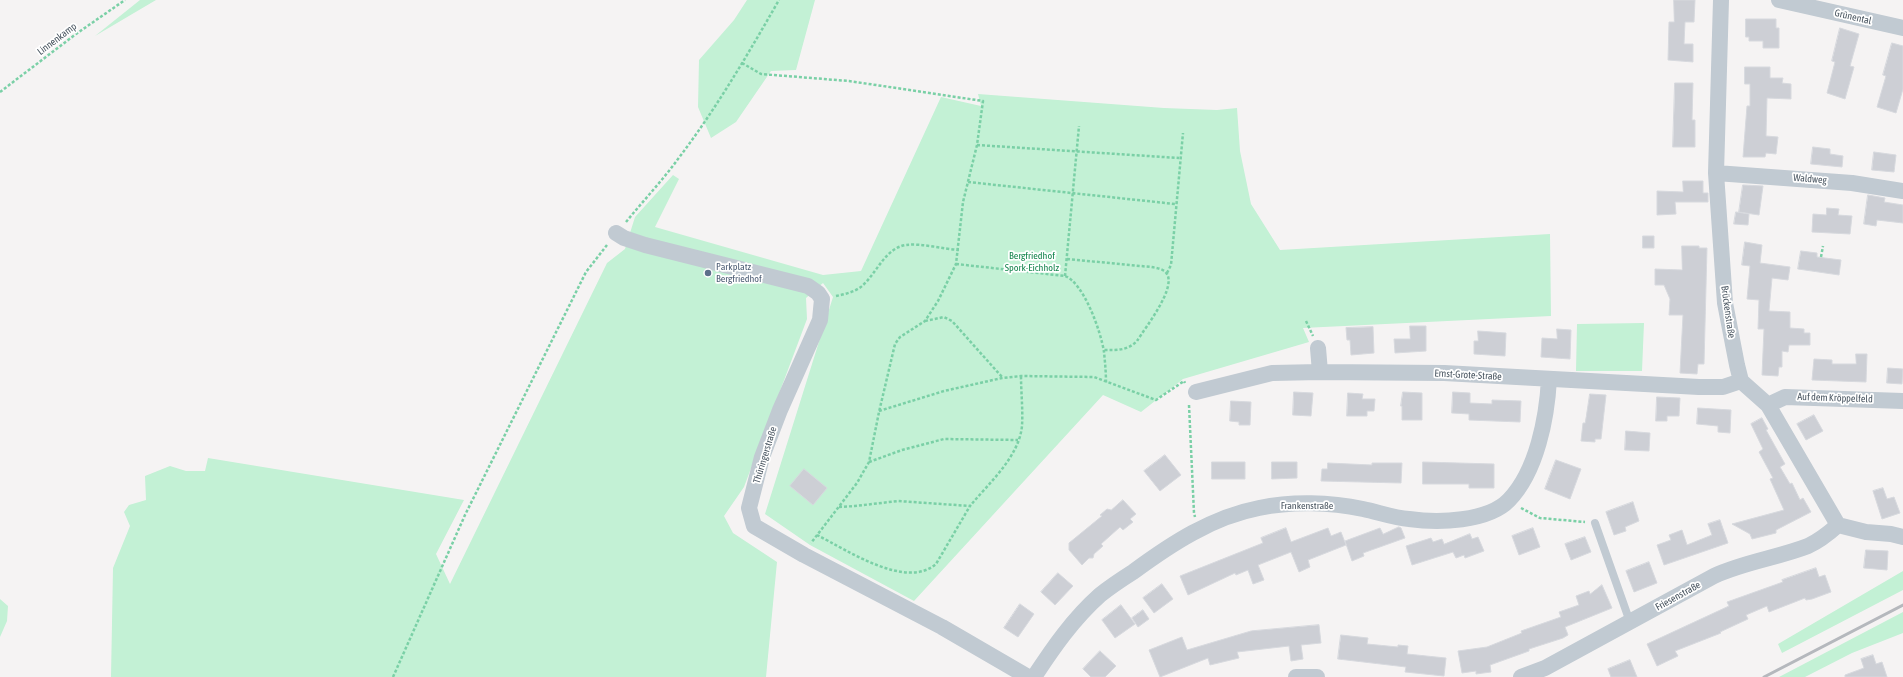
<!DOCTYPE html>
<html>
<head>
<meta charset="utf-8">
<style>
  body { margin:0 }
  canvas { display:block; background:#f5f3f3 }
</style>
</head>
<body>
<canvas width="1903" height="677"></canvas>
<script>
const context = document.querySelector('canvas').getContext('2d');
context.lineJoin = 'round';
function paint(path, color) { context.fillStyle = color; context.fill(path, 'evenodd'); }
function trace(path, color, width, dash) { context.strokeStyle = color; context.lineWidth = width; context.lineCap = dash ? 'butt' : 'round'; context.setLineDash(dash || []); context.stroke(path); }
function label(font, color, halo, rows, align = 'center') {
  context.font = font + ' "Asap Condensed",sans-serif'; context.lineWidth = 3.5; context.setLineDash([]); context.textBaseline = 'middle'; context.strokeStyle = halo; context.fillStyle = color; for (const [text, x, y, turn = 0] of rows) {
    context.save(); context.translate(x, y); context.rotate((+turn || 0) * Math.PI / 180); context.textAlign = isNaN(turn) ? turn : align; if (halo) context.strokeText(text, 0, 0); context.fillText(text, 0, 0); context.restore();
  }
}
paint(new Path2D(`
  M 140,0 L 156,0 L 95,36 Z
  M 747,0 L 815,0 L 796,70 L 771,71 L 736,122 L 711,138 L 698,107 L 699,60 L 734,20 Z
  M 978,94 L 1164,108 L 1217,110 L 1237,108 L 1240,151 L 1251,204 L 1280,250 L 1550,234 L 1551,316 L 1303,328 L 1309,342 L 1183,379 L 1141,412 L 1103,395 L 914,601 L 810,545 L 765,514 L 833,297 L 823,283 L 806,298 L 807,319 L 744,487 L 724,516 L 733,533 L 777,562 L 766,677 L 111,677 L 113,568 L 130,526 L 124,512 L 129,505 L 146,500 L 145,476 L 170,466 L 186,471 L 205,471 L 208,458 L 464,500 L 436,554 L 450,584 L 607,263 L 625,249 L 635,217 L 673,175 L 679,179 L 655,227 L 823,275 L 861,271 L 941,97 L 981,106 Z
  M 1644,323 L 1642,371 L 1576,371 L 1577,324 Z
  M 1903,571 L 1903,590 L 1782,653 L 1778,644 Z
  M 0,599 L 8,606 L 7,621 L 0,637 Z
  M 1903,612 L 1903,633 L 1852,653 L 1805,677 L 1779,677 Z`), '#c3f1d5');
const building = new Path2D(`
  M 1674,0 L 1695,0 L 1694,22 L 1685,22 L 1684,44 L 1693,44 L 1693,62 L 1668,60 L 1669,22 L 1674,22 Z
  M 1746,19 L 1776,19 L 1776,28 L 1779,28 L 1779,48 L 1763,48 L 1763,41 L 1749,41 L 1749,37 L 1746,37 Z
  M 1840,28 L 1859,34 L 1850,66 L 1854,67 L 1845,99 L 1827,93 L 1835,62 L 1832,61 Z
  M 1892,43 L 1903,46 L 1903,89 L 1896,113 L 1877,107 L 1886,76 L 1883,75 Z
  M 1745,67 L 1770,67 L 1770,78 L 1783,78 L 1782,83 L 1791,84 L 1791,99 L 1767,98 L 1766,136 L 1778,137 L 1776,154 L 1766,153 L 1765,157 L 1743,157 L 1747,106 L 1750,106 L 1750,84 L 1745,84 Z
  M 1675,83 L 1693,83 L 1692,120 L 1695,120 L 1695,147 L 1673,147 Z
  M 1813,147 L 1830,149 L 1830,154 L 1843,156 L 1842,167 L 1811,164 Z
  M 1874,152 L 1896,155 L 1894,172 L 1872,170 Z
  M 1683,181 L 1703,181 L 1703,193 L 1708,193 L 1708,202 L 1675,202 L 1676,214 L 1657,215 L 1657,191 L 1683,192 Z
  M 1743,185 L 1763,186 L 1759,215 L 1739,212 Z
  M 1868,195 L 1885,198 L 1884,202 L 1903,205 L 1903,223 L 1877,220 L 1876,226 L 1864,224 Z
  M 1827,208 L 1839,209 L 1838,215 L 1852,216 L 1850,234 L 1812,232 L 1813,214 L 1826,215 Z
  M 1736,212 L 1749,214 L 1748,225 L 1734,224 Z
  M 1643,236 L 1654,236 L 1654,248 L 1643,248 Z
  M 1745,242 L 1762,245 L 1760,263 L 1790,267 L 1788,280 L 1772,278 L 1769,311 L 1790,312 L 1790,328 L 1804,329 L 1804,333 L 1810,333 L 1810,345 L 1789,345 L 1788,352 L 1782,351 L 1782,367 L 1779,367 L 1778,376 L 1762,375 L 1764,329 L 1758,329 L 1759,300 L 1747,299 L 1750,266 L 1742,265 Z
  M 1682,246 L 1699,246 L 1699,248 L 1707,248 L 1704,364 L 1698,364 L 1697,374 L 1680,373 L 1683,315 L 1669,315 L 1670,299 L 1664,285 L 1655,285 L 1655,269 L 1682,270 Z
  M 1801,251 L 1817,253 L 1817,257 L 1841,260 L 1839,275 L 1798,269 Z
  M 1410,326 L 1426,326 L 1426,351 L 1395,353 L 1394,339 L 1410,339 Z
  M 1373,327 L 1374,353 L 1351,355 L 1350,340 L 1347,340 L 1346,328 Z
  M 1557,329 L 1571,330 L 1570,359 L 1541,357 L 1542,338 L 1557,339 Z
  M 1478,331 L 1506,333 L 1505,356 L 1474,354 L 1474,341 L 1478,341 Z
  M 1856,354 L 1867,354 L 1866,382 L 1812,380 L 1814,359 L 1832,360 L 1832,364 L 1856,364 Z
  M 1888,368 L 1903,369 L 1902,384 L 1887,383 Z
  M 1294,392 L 1313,393 L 1311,416 L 1293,415 Z
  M 1403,392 L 1422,393 L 1422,420 L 1402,420 L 1402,406 L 1401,406 Z
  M 1453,392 L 1470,393 L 1470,403 L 1492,404 L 1492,400 L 1521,401 L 1520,422 L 1469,420 L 1469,414 L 1452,413 Z
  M 1348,393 L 1363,394 L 1362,399 L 1375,399 L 1374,411 L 1367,411 L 1367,416 L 1347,416 Z
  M 1590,394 L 1606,395 L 1601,439 L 1595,439 L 1595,442 L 1581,441 L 1583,423 L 1585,423 Z
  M 1657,397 L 1680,398 L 1679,416 L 1667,416 L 1667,421 L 1656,421 Z
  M 1231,401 L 1251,402 L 1250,425 L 1239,425 L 1239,422 L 1230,421 Z
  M 1698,408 L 1731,410 L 1730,433 L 1718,432 L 1718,426 L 1697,424 Z
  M 1814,415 L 1823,431 L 1806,440 L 1797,424 Z
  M 1762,418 L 1768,429 L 1766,430 L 1785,464 L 1780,467 L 1790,484 L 1792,483 L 1800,500 L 1803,498 L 1811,512 L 1776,530 L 1776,533 L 1752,539 L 1750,534 L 1732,524 L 1784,510 L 1770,479 L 1773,478 L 1759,452 L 1763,449 L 1751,424 Z
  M 1626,431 L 1650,433 L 1649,451 L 1625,450 Z
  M 1165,455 L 1181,475 L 1160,491 L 1144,471 Z
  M 1556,460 L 1581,469 L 1570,499 L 1545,489 Z
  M 1212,462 L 1245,462 L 1245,479 L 1212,479 Z
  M 1272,462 L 1297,462 L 1297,478 L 1272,479 Z
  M 1423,462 L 1494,464 L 1494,488 L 1469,488 L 1469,484 L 1423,484 Z
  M 1328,463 L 1372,465 L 1372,463 L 1402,463 L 1401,483 L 1321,481 L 1322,469 L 1327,469 Z
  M 804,469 L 827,488 L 813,505 L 790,486 Z
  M 1883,488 L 1887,499 L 1894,497 L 1900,513 L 1882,519 L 1873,491 Z
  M 1123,500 L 1136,514 L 1130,519 L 1133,522 L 1123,530 L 1120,527 L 1101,544 L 1103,546 L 1094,554 L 1093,558 L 1089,558 L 1082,565 L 1069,550 L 1069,543 L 1102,516 L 1100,515 L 1107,509 L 1111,510 Z
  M 1633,502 L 1639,521 L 1625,527 L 1626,531 L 1614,535 L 1606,512 Z
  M 1720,520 L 1728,543 L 1664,565 L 1657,545 L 1671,540 L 1669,535 L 1682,530 L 1687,545 L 1712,535 L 1708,524 Z
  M 1399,527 L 1401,528 L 1405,538 L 1363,553 L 1364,556 L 1352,561 L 1345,541 L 1380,528 L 1383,534 Z
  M 1286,528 L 1291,542 L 1328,528 L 1331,536 L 1341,532 L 1346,545 L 1308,560 L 1310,567 L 1299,572 L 1291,552 L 1258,565 L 1264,580 L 1253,584 L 1248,570 L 1236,575 L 1235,573 L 1188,595 L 1180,576 L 1263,543 L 1261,538 Z
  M 1533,528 L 1540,547 L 1519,555 L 1512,536 Z
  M 1470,534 L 1472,539 L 1478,537 L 1484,551 L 1465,558 L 1464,555 L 1456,558 L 1453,552 L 1412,565 L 1406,546 L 1431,538 L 1433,542 L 1442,539 L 1444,544 Z
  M 1585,537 L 1591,552 L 1571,560 L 1565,544 Z
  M 1866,550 L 1888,551 L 1887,570 L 1864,568 Z
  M 1649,562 L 1657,583 L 1634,592 L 1626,571 Z
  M 1816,568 L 1819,577 L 1825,575 L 1831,592 L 1812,599 L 1806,600 L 1805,598 L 1769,612 L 1767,606 L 1746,615 L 1748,619 L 1720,632 L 1721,633 L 1675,651 L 1678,656 L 1657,666 L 1647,644 L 1729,606 L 1727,602 L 1783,582 L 1782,580 Z
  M 1058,573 L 1073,586 L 1055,605 L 1041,592 Z
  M 1162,584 L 1173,599 L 1154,613 L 1143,598 Z
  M 1602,585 L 1612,608 L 1565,627 L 1568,635 L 1563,638 L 1529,649 L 1529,651 L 1490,665 L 1491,672 L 1476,674 L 1476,671 L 1462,673 L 1458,651 L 1487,647 L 1522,633 L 1521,631 L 1561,617 L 1559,612 L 1579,605 L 1576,596 L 1589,591 L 1590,594 Z
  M 1020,604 L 1034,614 L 1018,637 L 1004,628 Z
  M 1121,605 L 1135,624 L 1115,638 L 1102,620 Z
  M 1143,610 L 1149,619 L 1138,627 L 1132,618 Z
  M 1319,625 L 1321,643 L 1301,645 L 1303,659 L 1291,661 L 1289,646 L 1237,652 L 1239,658 L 1210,665 L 1208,658 L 1160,677 L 1149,650 L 1182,637 L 1187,650 L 1251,631 Z
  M 1341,635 L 1368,638 L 1367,644 L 1398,647 L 1398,645 L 1408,646 L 1407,654 L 1446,658 L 1444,676 L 1405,672 L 1406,667 L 1338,659 Z
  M 1100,651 L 1116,666 L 1105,677 L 1091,677 L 1083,669 Z
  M 1873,655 L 1876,664 L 1882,662 L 1887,677 L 1845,677 L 1845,675 L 1864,668 L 1861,659 Z
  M 1630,660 L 1637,677 L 1611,677 L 1608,669 Z`);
paint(building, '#cdcfd5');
trace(building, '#d7d9de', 1);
trace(new Path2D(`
  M 742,63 L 761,74 L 849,81 L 983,101 L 977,145 L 963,202 L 956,264 L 938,301 L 925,321 L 900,337 L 895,344 L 879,412 L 869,462 L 857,483 L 811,543
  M 0,92 L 76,34 L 125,0
  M 977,145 L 1179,158
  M 968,182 L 1175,204
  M 626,222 C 643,201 662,181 678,159 C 716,109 748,54 779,0
  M 1821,257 L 1823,246
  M 1067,259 L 1151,267 C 1157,268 1164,269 1167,274 C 1176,289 1145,328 1137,341 C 1127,351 1117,350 1104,350
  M 956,264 L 1065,276 C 1084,283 1101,332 1104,352 C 1105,362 1106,372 1106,383
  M 1167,273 L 1171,265 L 1183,133
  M 1065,276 L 1079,126
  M 836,296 C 845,294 855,292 862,286 C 877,273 885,248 906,245 C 921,243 944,249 959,250
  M 925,321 L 944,317 L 952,321 L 1002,377
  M 1306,321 L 1313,336
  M 1189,405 L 1194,513 L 1195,517
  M 879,411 L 944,391 L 1002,378 L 1021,376 L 1094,377 L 1156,400 L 1184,381 L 1185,383
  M 869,462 L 902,450 L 944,439 L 1018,440
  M 839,507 L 855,506 L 898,501 L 970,506 C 989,483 1019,457 1022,426 C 1023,409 1021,392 1021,376
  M 1521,508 L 1540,518 L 1585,522
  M 817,535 C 847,550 906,590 936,564 L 970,506
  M 393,677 L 465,515 L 586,272 L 607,245`), '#7ad0a6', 2.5, [3, 2]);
trace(new Path2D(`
  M 1595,523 L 1630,622`), '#c1cad2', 8);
trace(new Path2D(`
  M 1721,0 L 1716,173 L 1725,303 L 1737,365 L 1741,381 L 1768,405 L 1838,525 L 1866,532 L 1891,534 L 1903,537
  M 1779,0 L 1903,28
  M 1716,173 L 1852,183 L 1903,191
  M 616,233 L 624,238 L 645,245 L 808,286 L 818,293 L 822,299 L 820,320 L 780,410 L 762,457 L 749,508 L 754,526 L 804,555 L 942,627 L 1028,677
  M 1318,348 L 1320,372
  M 1196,392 L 1272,373 L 1320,372 L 1444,373 L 1699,387 L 1723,387 L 1741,381
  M 1768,405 L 1785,397 L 1903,401
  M 1034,677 C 1053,648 1073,619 1100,595 C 1110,587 1122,579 1133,572 C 1171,544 1212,517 1259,508 C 1292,501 1330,502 1363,509 C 1378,512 1394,518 1409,519 C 1438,523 1488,522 1509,500 C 1537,471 1547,417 1549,379
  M 1296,677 L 1317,677
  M 1521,677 L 1545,668 L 1714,576 C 1744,562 1777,558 1808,546 C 1819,541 1829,533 1838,525`), '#c1cad2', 16);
trace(new Path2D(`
  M 1764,677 L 1903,605`), '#b5b8bd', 3);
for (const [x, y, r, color] of [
  [708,273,4,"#5c6f8a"]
]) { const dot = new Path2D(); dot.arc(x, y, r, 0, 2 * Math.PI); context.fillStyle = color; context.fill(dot); trace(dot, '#fff', 1.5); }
label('10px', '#4a5661', '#fff', [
  ["Grünental",1853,17,13],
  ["Linnenkamp",57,39,-37],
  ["Waldweg",1810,179,5],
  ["Brückenstraße",1728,312,82],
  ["Ernst-Grote-Straße",1468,375,3],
  ["Auf dem Kröppelfeld",1835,398,2],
  ["Thüringerstraße",765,455,-73],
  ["Frankenstraße",1307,506],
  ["Friesenstraße",1678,596,-29]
]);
label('10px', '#17864f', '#fff', [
  ["Bergfriedhof",1032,256],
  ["Spork-Eichholz",1032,268]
]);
label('10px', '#4e5e75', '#fff', [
  ["Parkplatz",716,267],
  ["Bergfriedhof",716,279]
], 'left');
</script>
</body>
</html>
